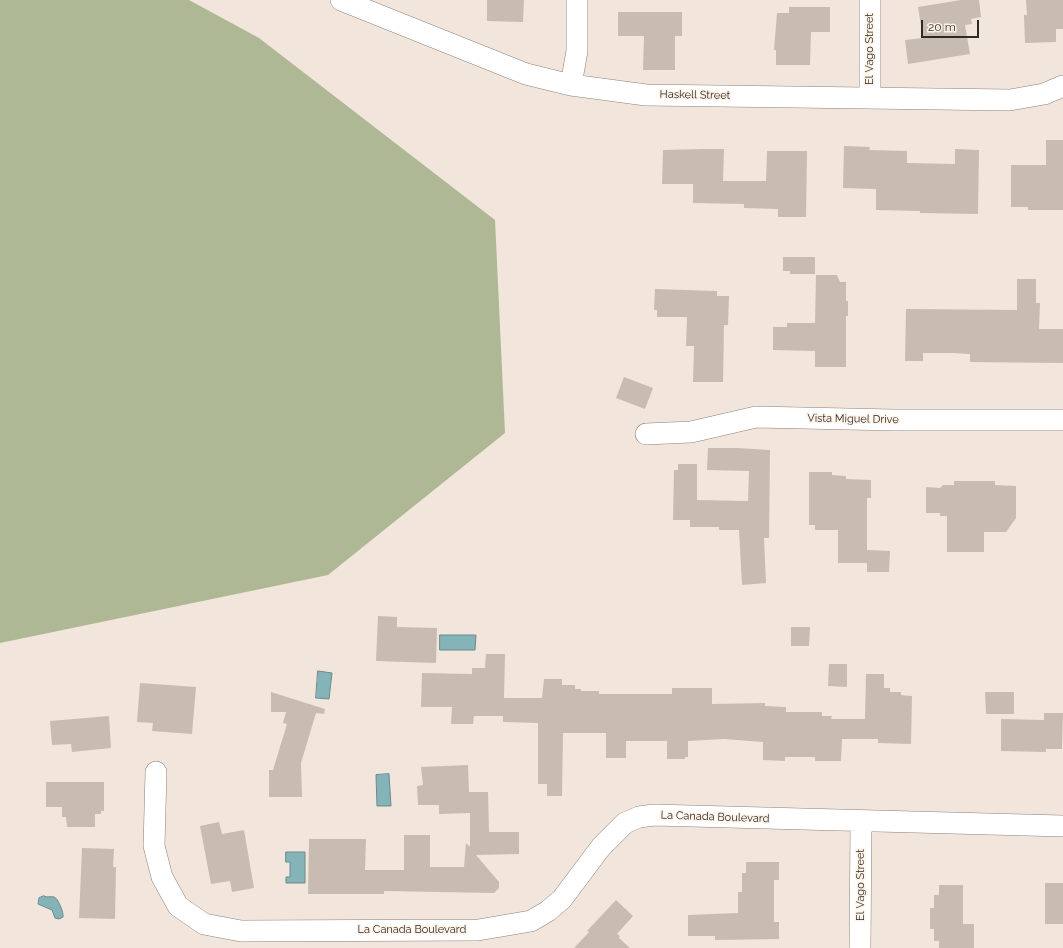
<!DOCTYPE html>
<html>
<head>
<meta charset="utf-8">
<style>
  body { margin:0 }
  #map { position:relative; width:1063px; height:948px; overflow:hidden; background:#f2e5db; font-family:Raleway,sans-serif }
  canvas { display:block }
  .scale { position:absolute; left:921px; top:20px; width:58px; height:18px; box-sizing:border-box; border:2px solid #2f2a26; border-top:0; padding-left:5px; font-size:12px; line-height:14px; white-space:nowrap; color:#2f2a26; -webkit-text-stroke:3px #fff3e8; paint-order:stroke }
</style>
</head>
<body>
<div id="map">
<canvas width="1063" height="948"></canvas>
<div class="scale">20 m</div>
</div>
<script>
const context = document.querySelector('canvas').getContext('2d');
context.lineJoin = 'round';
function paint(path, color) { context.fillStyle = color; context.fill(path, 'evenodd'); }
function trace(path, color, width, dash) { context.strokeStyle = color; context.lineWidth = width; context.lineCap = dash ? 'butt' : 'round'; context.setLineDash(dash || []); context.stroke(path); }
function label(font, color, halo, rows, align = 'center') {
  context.font = font + ' Raleway,sans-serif'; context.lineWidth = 3; context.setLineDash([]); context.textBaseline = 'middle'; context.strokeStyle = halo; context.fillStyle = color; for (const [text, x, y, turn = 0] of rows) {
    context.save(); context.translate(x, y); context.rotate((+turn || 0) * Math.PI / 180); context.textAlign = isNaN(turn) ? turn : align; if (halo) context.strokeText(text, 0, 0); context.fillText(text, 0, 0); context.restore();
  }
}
paint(new Path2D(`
  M 0,0 L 189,0 L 259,38 L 495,220 L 505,433 L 328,575 L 0,643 Z`), '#afb894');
const water = new Path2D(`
  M 440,635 L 476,635 L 475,650 L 440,650 Z
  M 318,671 L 332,673 L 329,699 L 316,698 Z
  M 389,774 L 391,806 L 377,806 L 376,775 Z
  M 286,852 L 305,852 L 305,883 L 286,883 L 286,877 L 290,877 L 290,862 L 286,862 Z
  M 44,896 C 48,898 50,896 54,897 C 58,898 64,913 63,917 L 59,919 L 55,918 L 52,910 L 38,904 L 39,898 Z`);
paint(water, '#84b3b8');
trace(water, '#6a8a8c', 1);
paint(new Path2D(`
  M 487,0 L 524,0 L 523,22 L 487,21 Z
  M 961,0 L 979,0 L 981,17 L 971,19 L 972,24 L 965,25 L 970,54 L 908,64 L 905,40 L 923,38 L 918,7 Z
  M 1026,0 L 1063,0 L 1063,29 L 1056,29 L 1056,42 L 1025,43 L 1024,15 L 1027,15 Z
  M 789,7 L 830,7 L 830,32 L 811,32 L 810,65 L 776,65 L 776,50 L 774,50 L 777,13 L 789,13 Z
  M 618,12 L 682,12 L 682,36 L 675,36 L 675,70 L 643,70 L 644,36 L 618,36 Z
  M 1046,140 L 1063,140 L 1063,210 L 1028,210 L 1028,207 L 1011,207 L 1011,165 L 1046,165 Z
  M 844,146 L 870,147 L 869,150 L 907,151 L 907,163 L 955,164 L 955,149 L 979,150 L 978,214 L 920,213 L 920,211 L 876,210 L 876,189 L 843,188 Z
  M 704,149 L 724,149 L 723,181 L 766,181 L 767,151 L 807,151 L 806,217 L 778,217 L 778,209 L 744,208 L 744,204 L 693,203 L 693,184 L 662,184 L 663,150 Z
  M 783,257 L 815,257 L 815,274 L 790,274 L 790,271 L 783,271 Z
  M 816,275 L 837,275 L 840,282 L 846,282 L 846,301 L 848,301 L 848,316 L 846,316 L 846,367 L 815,367 L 815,351 L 773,350 L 773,327 L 787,327 L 787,323 L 815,323 Z
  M 1017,279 L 1036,279 L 1036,303 L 1040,303 L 1039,329 L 1063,329 L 1063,363 L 970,362 L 970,354 L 952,353 L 923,353 L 923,361 L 905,361 L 906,309 L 1017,310 Z
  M 655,289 L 717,291 L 717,296 L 729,296 L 728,325 L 724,325 L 723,382 L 693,382 L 694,346 L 686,346 L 687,317 L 657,317 L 657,310 L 654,310 Z
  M 624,377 L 653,388 L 645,409 L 616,398 Z
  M 708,448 L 737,448 L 770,450 L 769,538 L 764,538 L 766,583 L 742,585 L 739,530 L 719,530 L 719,527 L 690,527 L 690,520 L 673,520 L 674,470 L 678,470 L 678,464 L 697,464 L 697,500 L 748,501 L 749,471 L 707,470 Z
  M 809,472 L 832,472 L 832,475 L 846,476 L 846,479 L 871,480 L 871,498 L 867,498 L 867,550 L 890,551 L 889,572 L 867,572 L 867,563 L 838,563 L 838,530 L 815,530 L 815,525 L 809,525 Z
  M 954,481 L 995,481 L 995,485 L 1016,486 L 1016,518 L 1006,532 L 984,532 L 984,552 L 947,552 L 947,516 L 940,516 L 940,513 L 926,513 L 926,487 L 940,488 L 943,485 L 954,485 Z
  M 378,616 L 397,617 L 397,627 L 437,628 L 436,663 L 376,661 Z
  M 791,627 L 810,627 L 809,646 L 791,646 Z
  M 486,654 L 505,654 L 504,698 L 542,698 L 544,679 L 562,679 L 562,685 L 575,685 L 575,689 L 581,689 L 581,691 L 599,691 L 599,694 L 672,694 L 672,688 L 712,688 L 712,704 L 765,703 L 765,706 L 786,707 L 786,712 L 822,712 L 822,716 L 832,716 L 831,719 L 865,719 L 866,674 L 884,674 L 884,688 L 890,688 L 890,692 L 901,692 L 901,695 L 912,696 L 911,744 L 878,743 L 878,739 L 842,739 L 841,761 L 815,761 L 815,757 L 785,757 L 785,761 L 763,760 L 763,742 L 724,739 L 688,741 L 688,757 L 685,757 L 685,759 L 667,759 L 667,741 L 626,741 L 626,758 L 606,758 L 606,733 L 563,733 L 562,796 L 547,796 L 547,784 L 538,784 L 538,723 L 503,722 L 503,716 L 474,716 L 473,724 L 451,724 L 452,707 L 421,707 L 422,673 L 472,674 L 472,668 L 485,668 Z
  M 829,664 L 847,664 L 847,687 L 828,686 Z
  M 140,683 L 196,687 L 192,734 L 152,731 L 153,723 L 137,722 Z
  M 271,692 L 325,709 L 324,714 L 316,713 L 301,763 L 302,797 L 269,797 L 269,770 L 273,770 L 287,724 L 283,723 L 286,712 L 271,712 Z
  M 985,692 L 1014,692 L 1014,714 L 986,714 Z
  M 1044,713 L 1063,713 L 1062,749 L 1046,749 L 1046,752 L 1001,751 L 1001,719 L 1044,720 Z
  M 109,716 L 111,748 L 72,752 L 71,744 L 52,745 L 50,721 Z
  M 468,765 L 469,792 L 488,792 L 489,832 L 519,832 L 519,854 L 476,855 L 499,882 L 499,888 L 494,893 L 384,891 L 384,894 L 308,894 L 309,839 L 366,839 L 365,870 L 404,870 L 404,835 L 430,835 L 430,867 L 464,867 L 466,843 L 470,847 L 470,813 L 439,814 L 439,805 L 418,805 L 417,786 L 423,785 L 421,767 Z
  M 46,782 L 104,782 L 104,811 L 101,811 L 101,814 L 95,814 L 95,827 L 67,827 L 66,817 L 62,817 L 62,807 L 46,807 Z
  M 219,822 L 222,834 L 244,830 L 254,888 L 232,892 L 230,881 L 211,884 L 200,826 Z
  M 82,848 L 114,849 L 113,867 L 116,867 L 115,919 L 79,918 Z
  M 746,862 L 779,862 L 779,880 L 774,880 L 774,922 L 779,922 L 779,939 L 715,940 L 715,936 L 688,936 L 688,915 L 738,913 L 738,892 L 742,892 L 742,873 L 746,873 Z
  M 1045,883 L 1063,883 L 1063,924 L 1045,924 Z
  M 939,885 L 963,885 L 963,924 L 974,924 L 974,948 L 939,948 L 939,941 L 934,941 L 934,929 L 930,929 L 930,908 L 934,908 L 934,895 L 939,895 Z
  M 616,900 L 633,916 L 617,934 L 620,936 L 619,938 L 630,948 L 574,948 L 589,932 L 587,931 Z`), '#c8bcb2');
const minor = new Path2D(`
  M 341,0 L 526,74 L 571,85 L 646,95 L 1010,100 L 1044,94 L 1063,86
  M 571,85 L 577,51 L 577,0
  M 870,97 L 870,0
  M 646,434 L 691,432 L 756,417 L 894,420 L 1063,420
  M 156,772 L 154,846 L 162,877 L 178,906 L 204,924 L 241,931 L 478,930 L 531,921 L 548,911 L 562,899 L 601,847 L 625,823 L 639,817 L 654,815 L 1063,826
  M 860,948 L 861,822`);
trace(minor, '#8d8279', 22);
trace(minor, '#fff', 21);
label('11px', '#2f2a26', '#fff3e8', [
  ["El Vago Street",870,49,-90],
  ["Haskell Street",695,95,1],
  ["Vista Miguel Drive",853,419,1],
  ["La Canada Boulevard",715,817,2],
  ["El Vago Street",861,885,-90],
  ["La Canada Boulevard",412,930]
]);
</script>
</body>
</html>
